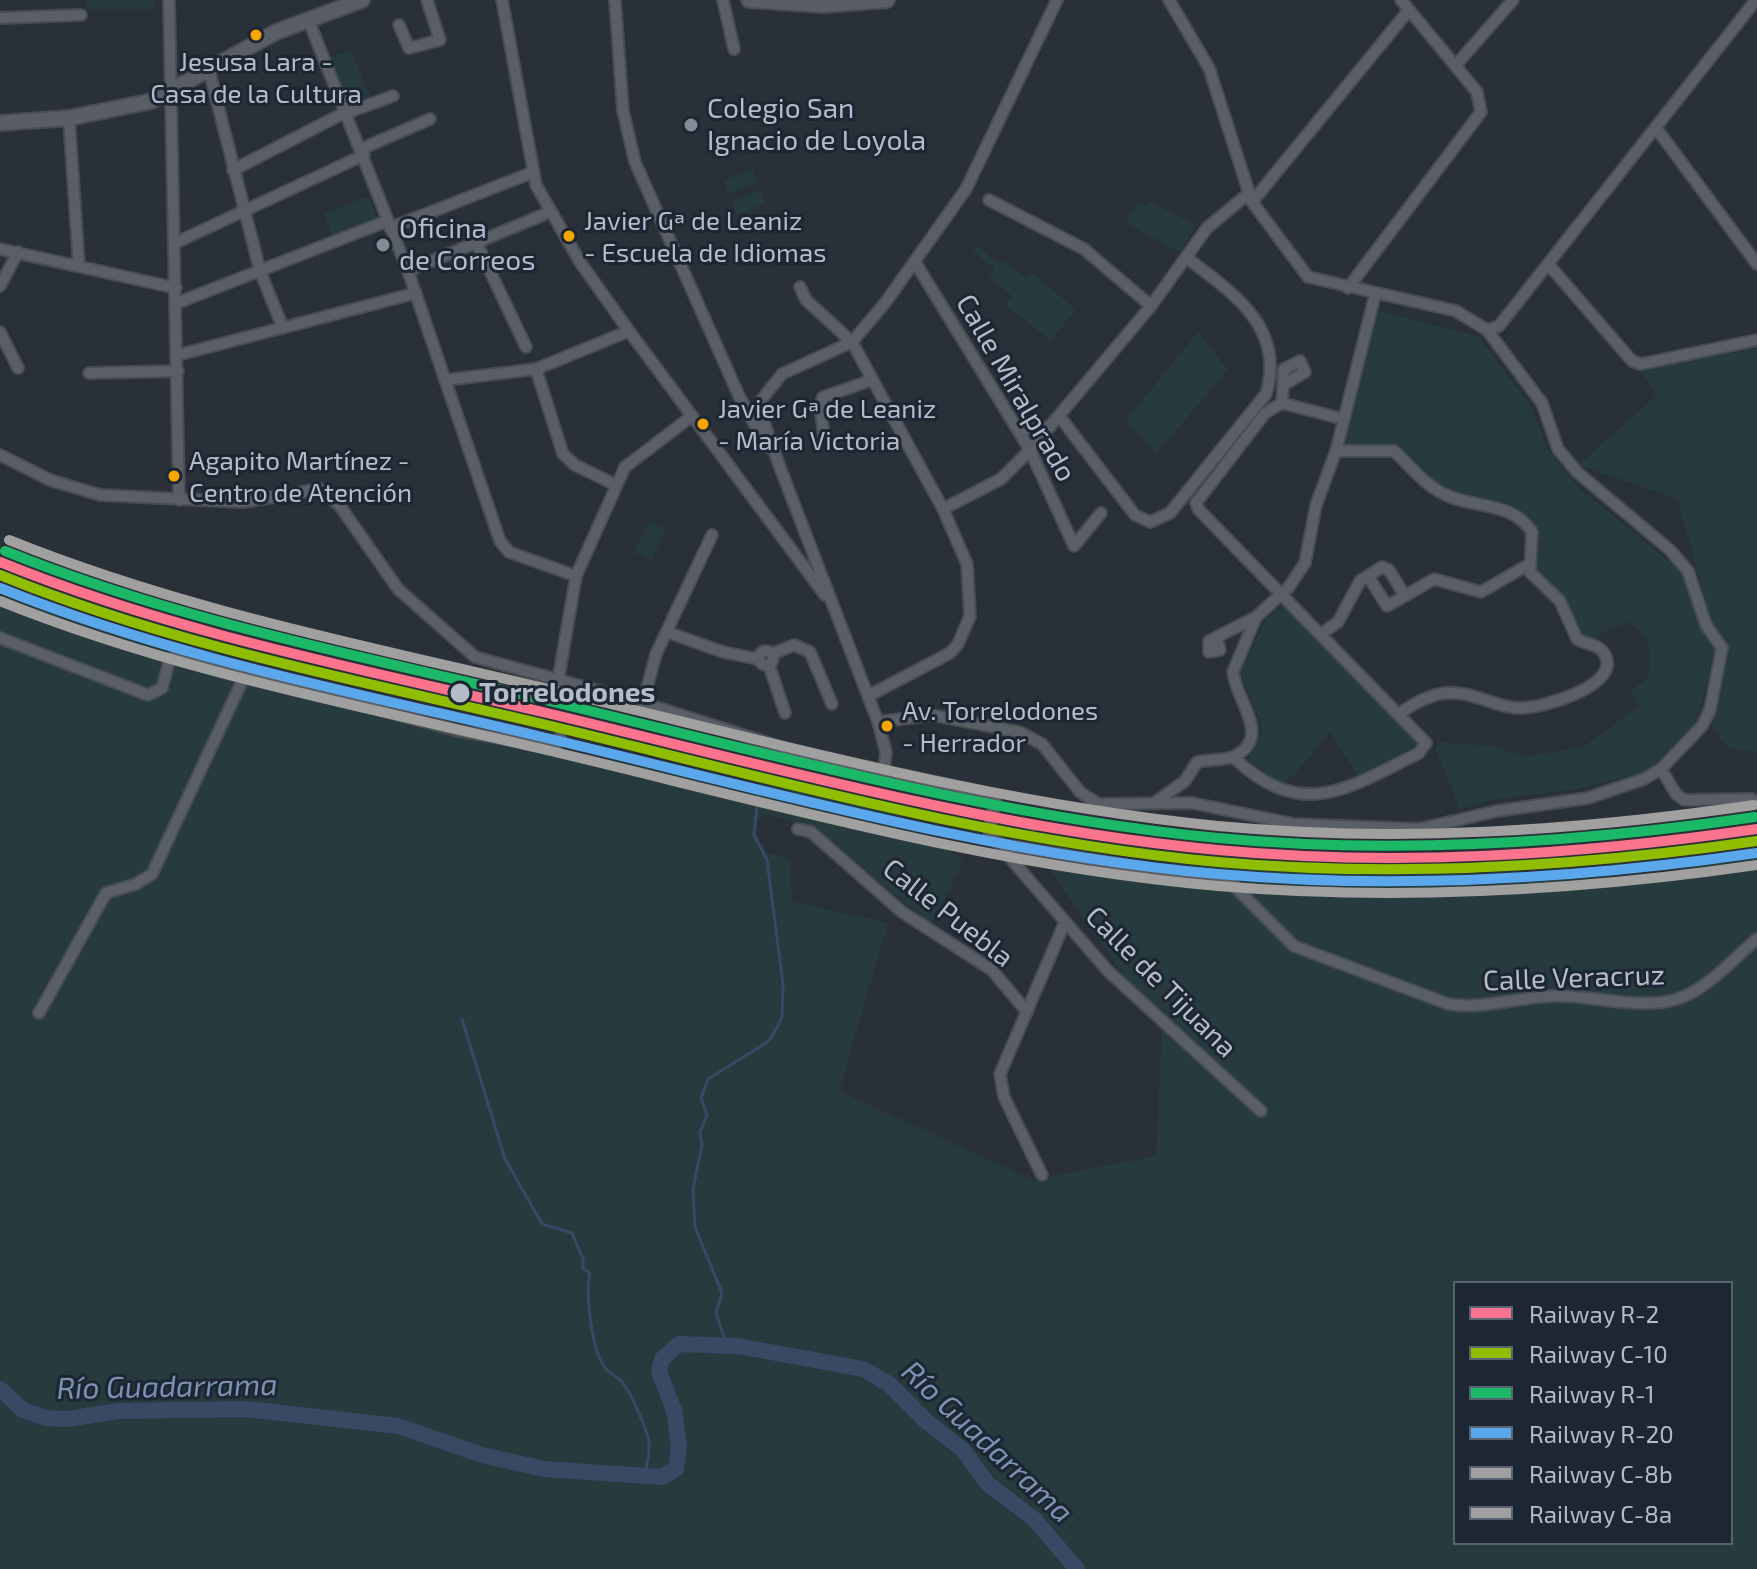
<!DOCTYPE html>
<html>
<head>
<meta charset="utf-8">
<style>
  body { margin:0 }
  #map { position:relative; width:1757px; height:1569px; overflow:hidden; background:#2a3038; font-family:"Exo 2",sans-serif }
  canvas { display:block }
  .legend { position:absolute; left:1453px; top:1281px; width:280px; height:264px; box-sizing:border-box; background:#1d2633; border:2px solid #59626f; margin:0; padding:10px 14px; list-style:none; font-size:24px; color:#b4bcc9 }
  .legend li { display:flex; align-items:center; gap:16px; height:40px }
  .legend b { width:40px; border:2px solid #59626f }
</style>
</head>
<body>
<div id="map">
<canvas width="1757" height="1569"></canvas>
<ul class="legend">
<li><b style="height:10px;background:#fc738d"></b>Railway R-2</li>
<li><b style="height:10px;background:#8fbe00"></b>Railway C-10</li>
<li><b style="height:10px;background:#1ab867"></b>Railway R-1</li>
<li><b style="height:10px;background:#5aa8eb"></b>Railway R-20</li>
<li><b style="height:10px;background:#a0a0a0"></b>Railway C-8b</li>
<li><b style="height:10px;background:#a0a0a0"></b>Railway C-8a</li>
</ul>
</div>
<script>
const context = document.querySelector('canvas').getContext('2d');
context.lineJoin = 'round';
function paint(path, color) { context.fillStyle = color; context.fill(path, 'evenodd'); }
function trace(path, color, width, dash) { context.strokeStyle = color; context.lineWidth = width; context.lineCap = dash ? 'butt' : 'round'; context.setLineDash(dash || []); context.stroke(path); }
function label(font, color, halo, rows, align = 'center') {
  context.font = font + ' "Exo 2",sans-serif'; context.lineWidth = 6; context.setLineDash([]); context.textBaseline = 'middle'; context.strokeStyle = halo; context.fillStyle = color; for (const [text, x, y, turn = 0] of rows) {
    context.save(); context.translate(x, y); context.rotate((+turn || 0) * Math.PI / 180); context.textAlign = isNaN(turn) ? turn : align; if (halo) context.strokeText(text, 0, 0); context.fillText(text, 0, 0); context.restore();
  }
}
paint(new Path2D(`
  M 87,0 L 154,0 L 155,9 L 87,9 Z
  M 350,50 L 370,96 L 362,100 L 364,105 L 351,111 L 329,58 Z
  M 752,169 L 758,182 L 729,194 L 723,181 Z
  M 760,190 L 766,203 L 737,215 L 732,202 Z
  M 369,196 L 377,218 L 332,235 L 324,214 Z
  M 1137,202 L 1147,207 L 1150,202 L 1194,224 L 1181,253 L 1126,223 Z
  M 977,246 L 999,264 L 1003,260 L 1026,278 L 1031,272 L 1076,309 L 1051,341 L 1006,305 L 1012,296 L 989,278 L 995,269 L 973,251 Z
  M 1376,310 L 1479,337 L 1531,406 L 1547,448 L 1580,489 L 1684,573 L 1698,623 L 1717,652 L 1695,724 L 1647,771 L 1583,788 L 1497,799 L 1460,809 L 1436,750 L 1438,742 L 1492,746 L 1523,757 L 1583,747 L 1638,707 L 1631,691 L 1648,678 C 1651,648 1655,640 1627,622 L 1588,640 L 1581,636 L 1561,595 L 1538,578 L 1535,570 L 1540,543 L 1532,523 L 1512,505 L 1440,487 L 1393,445 L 1348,447 L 1344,437 Z
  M 1198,332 L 1228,370 L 1156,454 L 1126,420 Z
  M 1757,349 L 1757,752 L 1729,748 L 1712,728 L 1727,647 L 1711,623 L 1678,499 L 1578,465 L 1657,395 L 1638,369 Z
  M 649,521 L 666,529 L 651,561 L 634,552 Z
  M 0,595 L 428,729 L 891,806 L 910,827 L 964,860 L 931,925 L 814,826 L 763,814 L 753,829 L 768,853 L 789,859 L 793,902 L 888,923 L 839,1091 L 1033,1180 L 1156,1156 L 1162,1030 L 1043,860 L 1644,879 L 1757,849 L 1757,1569 L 0,1569 ZM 1455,1283 L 1731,1283 L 1731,1543 L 1455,1543 Z
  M 1283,605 L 1417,739 L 1417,745 L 1359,778 L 1330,732 L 1295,774 L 1280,784 L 1247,760 L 1260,739 L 1262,727 L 1240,672 L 1267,618 Z`), '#273a3e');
trace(new Path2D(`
  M 462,1019 L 505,1159 L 542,1224 L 572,1233 L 583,1259 L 583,1269 L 590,1273 C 585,1295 592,1354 607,1370 C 612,1375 618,1377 622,1382 C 629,1389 649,1433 649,1444 C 650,1454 646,1466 645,1475
  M 727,1346 L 716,1313 L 722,1293 L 695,1227 L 693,1189 L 702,1145 L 700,1132 L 707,1115 L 701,1098 L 708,1079 L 769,1041 L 782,1018 L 783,984 L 767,860 L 754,835 L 759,786`), '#384963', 3);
trace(new Path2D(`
  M 0,1389 L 23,1410 L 46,1418 L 68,1419 L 118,1411 L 246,1409 L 398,1426 L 482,1455 L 544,1469 L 662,1477 L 676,1469 L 679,1445 L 674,1410 L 659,1372 L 662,1359 L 679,1344 L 738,1346 L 863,1369 L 889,1384 L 926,1421 L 963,1450 L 988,1484 L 1034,1519 L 1077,1569`), '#384963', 16);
const street = new Path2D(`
  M 169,0 L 179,500
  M 502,0 L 536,185 L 580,262 L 629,331 L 825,595
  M 615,0 L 623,111 L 635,162 L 739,396 L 767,447
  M 723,0 L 734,49
  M 0,18 L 81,15
  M 308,19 L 408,271 L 500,541 L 509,552 L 576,576
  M 399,25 L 409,48 L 440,40 L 427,0
  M 1456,65 L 1513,0
  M 209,70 L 260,271 L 283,328
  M 69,118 L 79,266
  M 1656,128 L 1757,264
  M 361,149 L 430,119
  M 233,170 L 338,116 L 393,96
  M 989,200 L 1084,249 L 1151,306
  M 1252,202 L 1409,10
  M 390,228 L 531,173
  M 175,243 L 364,155
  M 477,244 L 526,347
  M 0,249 L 176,288
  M 915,262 L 1030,450 L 1074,546 L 1101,513
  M 1549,265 L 1632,361 L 1641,364 L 1757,340
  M 408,271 L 550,212
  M 0,286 L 18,252
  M 800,287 L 806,300 L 852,342 L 943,509 L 967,564 L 970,616 L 958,644 L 950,653 L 868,696
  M 1348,288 L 1481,112 L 1477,92 L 1401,0
  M 177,303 L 387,221
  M 1487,330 L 1499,326 L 1756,0
  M 0,332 L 18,368
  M 178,355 L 416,293
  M 536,369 L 563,454 L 575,465 L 616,485
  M 89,373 L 178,371
  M 446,380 L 536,369 L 629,331
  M 1282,403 L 1343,419
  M 1060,417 L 1135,515 L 1150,522 L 1170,513 L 1266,394 C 1286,328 1233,293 1187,258
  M 1016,427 L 1033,430 L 1050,427
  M 824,436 L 820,406 L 823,397 L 872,380
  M 1336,451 L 1394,451 C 1409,465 1424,484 1442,493 C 1473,510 1510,499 1532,532 L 1530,572 L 1560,601 L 1577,639 C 1586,645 1597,643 1604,653 C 1624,685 1544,707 1523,708 C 1496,709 1473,690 1445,693 C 1429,695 1413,704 1400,713
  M 0,455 L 50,480 L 100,495 L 243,502 L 320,489 L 340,506 L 398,589 L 475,657 L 643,703 L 790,750 L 989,794 L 995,801
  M 943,509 L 1001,479 L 1030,450 L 1151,306 L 1207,228 L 1249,193
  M 1405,596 L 1434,579 L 1481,592 L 1528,565
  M 667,632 L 723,652 L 758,659
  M 1321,634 L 1338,622 L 1360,581 L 1382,567 L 1389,570 L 1405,596 L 1387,606 L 1368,576
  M 0,638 L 148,695 L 162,688 L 169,662 L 176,655 L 459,731 L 555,747 L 560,737
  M 1217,640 L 1220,650 L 1209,652 L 1209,641 L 1256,617
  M759 658a7 7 0 1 1 14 0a7 7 0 1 1-14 0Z
  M 772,654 L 794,645 L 810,652 L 832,704
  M 769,665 L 785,713
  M 558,681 L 576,576 L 625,467 L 692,416
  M 643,703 L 656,654 L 712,535
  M 878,722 L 932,715 L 1019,732 L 1042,744 L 1080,792 L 1098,804 L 1192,803 L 1294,824 L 1419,829 L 1497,811 L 1588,798 L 1644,779 L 1661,769 L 1702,726 L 1710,710 L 1722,648 L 1706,625 L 1688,571 L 1670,550 L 1577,472 L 1558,449 L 1542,403 L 1487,330 L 1456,311 L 1308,277 L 1252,202 L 1209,68 L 1169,0
  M 1233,757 C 1302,822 1347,789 1419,753 L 1426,743 L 1199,510 L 1196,503 L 1265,413 L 1282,403 L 1284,369 L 1300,361 L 1305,372 L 1285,384
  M 1661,769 L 1676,794 L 1684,800 L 1752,799
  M 884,771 L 886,752 L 878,722 L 781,470 L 761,414 L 762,399 L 782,374 L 852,342 L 885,303 L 966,189 L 1057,0
  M 1154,803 L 1185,781 L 1197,762 C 1209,759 1225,761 1235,756 C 1273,736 1235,700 1233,672 L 1256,617 L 1288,588 L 1305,563 L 1316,505 L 1336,451 L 1375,295
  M 798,829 L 811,832 L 902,912 L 992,970 L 1027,1012
  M 989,831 L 992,839 L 1003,845 L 1231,883 L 1294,946 L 1448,1004 C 1484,1010 1521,996 1558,996 C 1595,996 1636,1009 1674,1000 C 1705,992 1733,959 1757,939
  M 1003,845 L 1010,858 L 1108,971 L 1261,1111
  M 39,1013 L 106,893 L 136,884 L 152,874 L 245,675
  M 1042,1175 L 1004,1097 L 1000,1074 L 1065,922`);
const secondary = new Path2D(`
  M 749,0 L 823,5 L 887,0
  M 0,123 L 69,118 L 152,101 L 276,32 L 362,0`);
trace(street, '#484c53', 14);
trace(secondary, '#484c53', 18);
trace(street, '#5a5e66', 10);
trace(secondary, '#595d64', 14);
const rail = new Path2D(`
  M 916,799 L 1035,828`);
trace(rail, '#595d64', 6);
trace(rail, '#1d2633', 3, [9]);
const streetBridge = new Path2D(`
  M 989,831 L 995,801`);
trace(streetBridge, '#484c53', 14, []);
trace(streetBridge, '#5a5e66', 10);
trace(new Path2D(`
  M 0,562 C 177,634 362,669 547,713 C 769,766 990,829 1218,850 C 1398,867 1578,855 1757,829`), '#fc738d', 10);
trace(new Path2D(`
  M 0,575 C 177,647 362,681 547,725 C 768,778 990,841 1218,862 C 1398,878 1578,867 1757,841`), '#8fbe00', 10);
trace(new Path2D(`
  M 5,551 C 181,622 365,657 549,701 C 770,754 991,816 1218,838 C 1397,855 1577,843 1755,817`), '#1ab867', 10);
trace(new Path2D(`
  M 0,588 C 174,658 356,693 538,736 C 763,789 987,854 1218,874 C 1398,890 1578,879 1757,853`), '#5aa8eb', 10);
trace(new Path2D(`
  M 9,540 C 185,611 368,646 552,690 C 772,742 992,804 1218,826 C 1397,843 1576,831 1754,805`), '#a0a0a0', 10);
trace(new Path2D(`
  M 0,601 C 174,671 357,705 538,748 C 763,801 987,866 1218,886 C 1398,901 1578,891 1757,865`), '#a0a0a0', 10);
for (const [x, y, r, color] of [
  [256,35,7,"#f7a600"],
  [691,125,8,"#848b96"],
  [569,236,7,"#f7a600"],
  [383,245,8,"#848b96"],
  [703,424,7,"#f7a600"],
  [174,476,7,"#f7a600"],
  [460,693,11,"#b4bcc9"],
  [887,726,7,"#f7a600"]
]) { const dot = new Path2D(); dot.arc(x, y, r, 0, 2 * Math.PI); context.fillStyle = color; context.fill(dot); trace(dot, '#1d2633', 3); }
label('26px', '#b4bcc9', '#1d2633', [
  ["Jesusa Lara -",256,62,"center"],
  ["Casa de la Cultura",256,94,"center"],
  ["Javier Gª de Leaniz",584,221],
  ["- Escuela de Idiomas",584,253],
  ["Javier Gª de Leaniz",718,409],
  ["- María Victoria",718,441],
  ["Agapito Martínez -",189,461],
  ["Centro de Atención",189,493],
  ["Av. Torrelodones",902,711],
  ["- Herrador",902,743]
], 'left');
label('28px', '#b4bcc9', '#1d2633', [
  ["Colegio San",707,109],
  ["Ignacio de Loyola",707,141],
  ["Oficina",399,229],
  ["de Correos",399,261]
], 'left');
label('28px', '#b4bcc9', '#1d2633', [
  ["Calle Miralprado",1016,388,60],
  ["Calle Puebla",948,913,38],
  ["Calle Veracruz",1574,978,-2],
  ["Calle de Tijuana",1161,982,45]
]);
label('bold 28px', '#b4bcc9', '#1d2633', [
  ["Torrelodones",479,693]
], 'left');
label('italic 30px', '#7c92b1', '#1d2633', [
  ["Río Guadarrama",167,1387,-1],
  ["Río Guadarrama",987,1442,43]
]);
</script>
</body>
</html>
